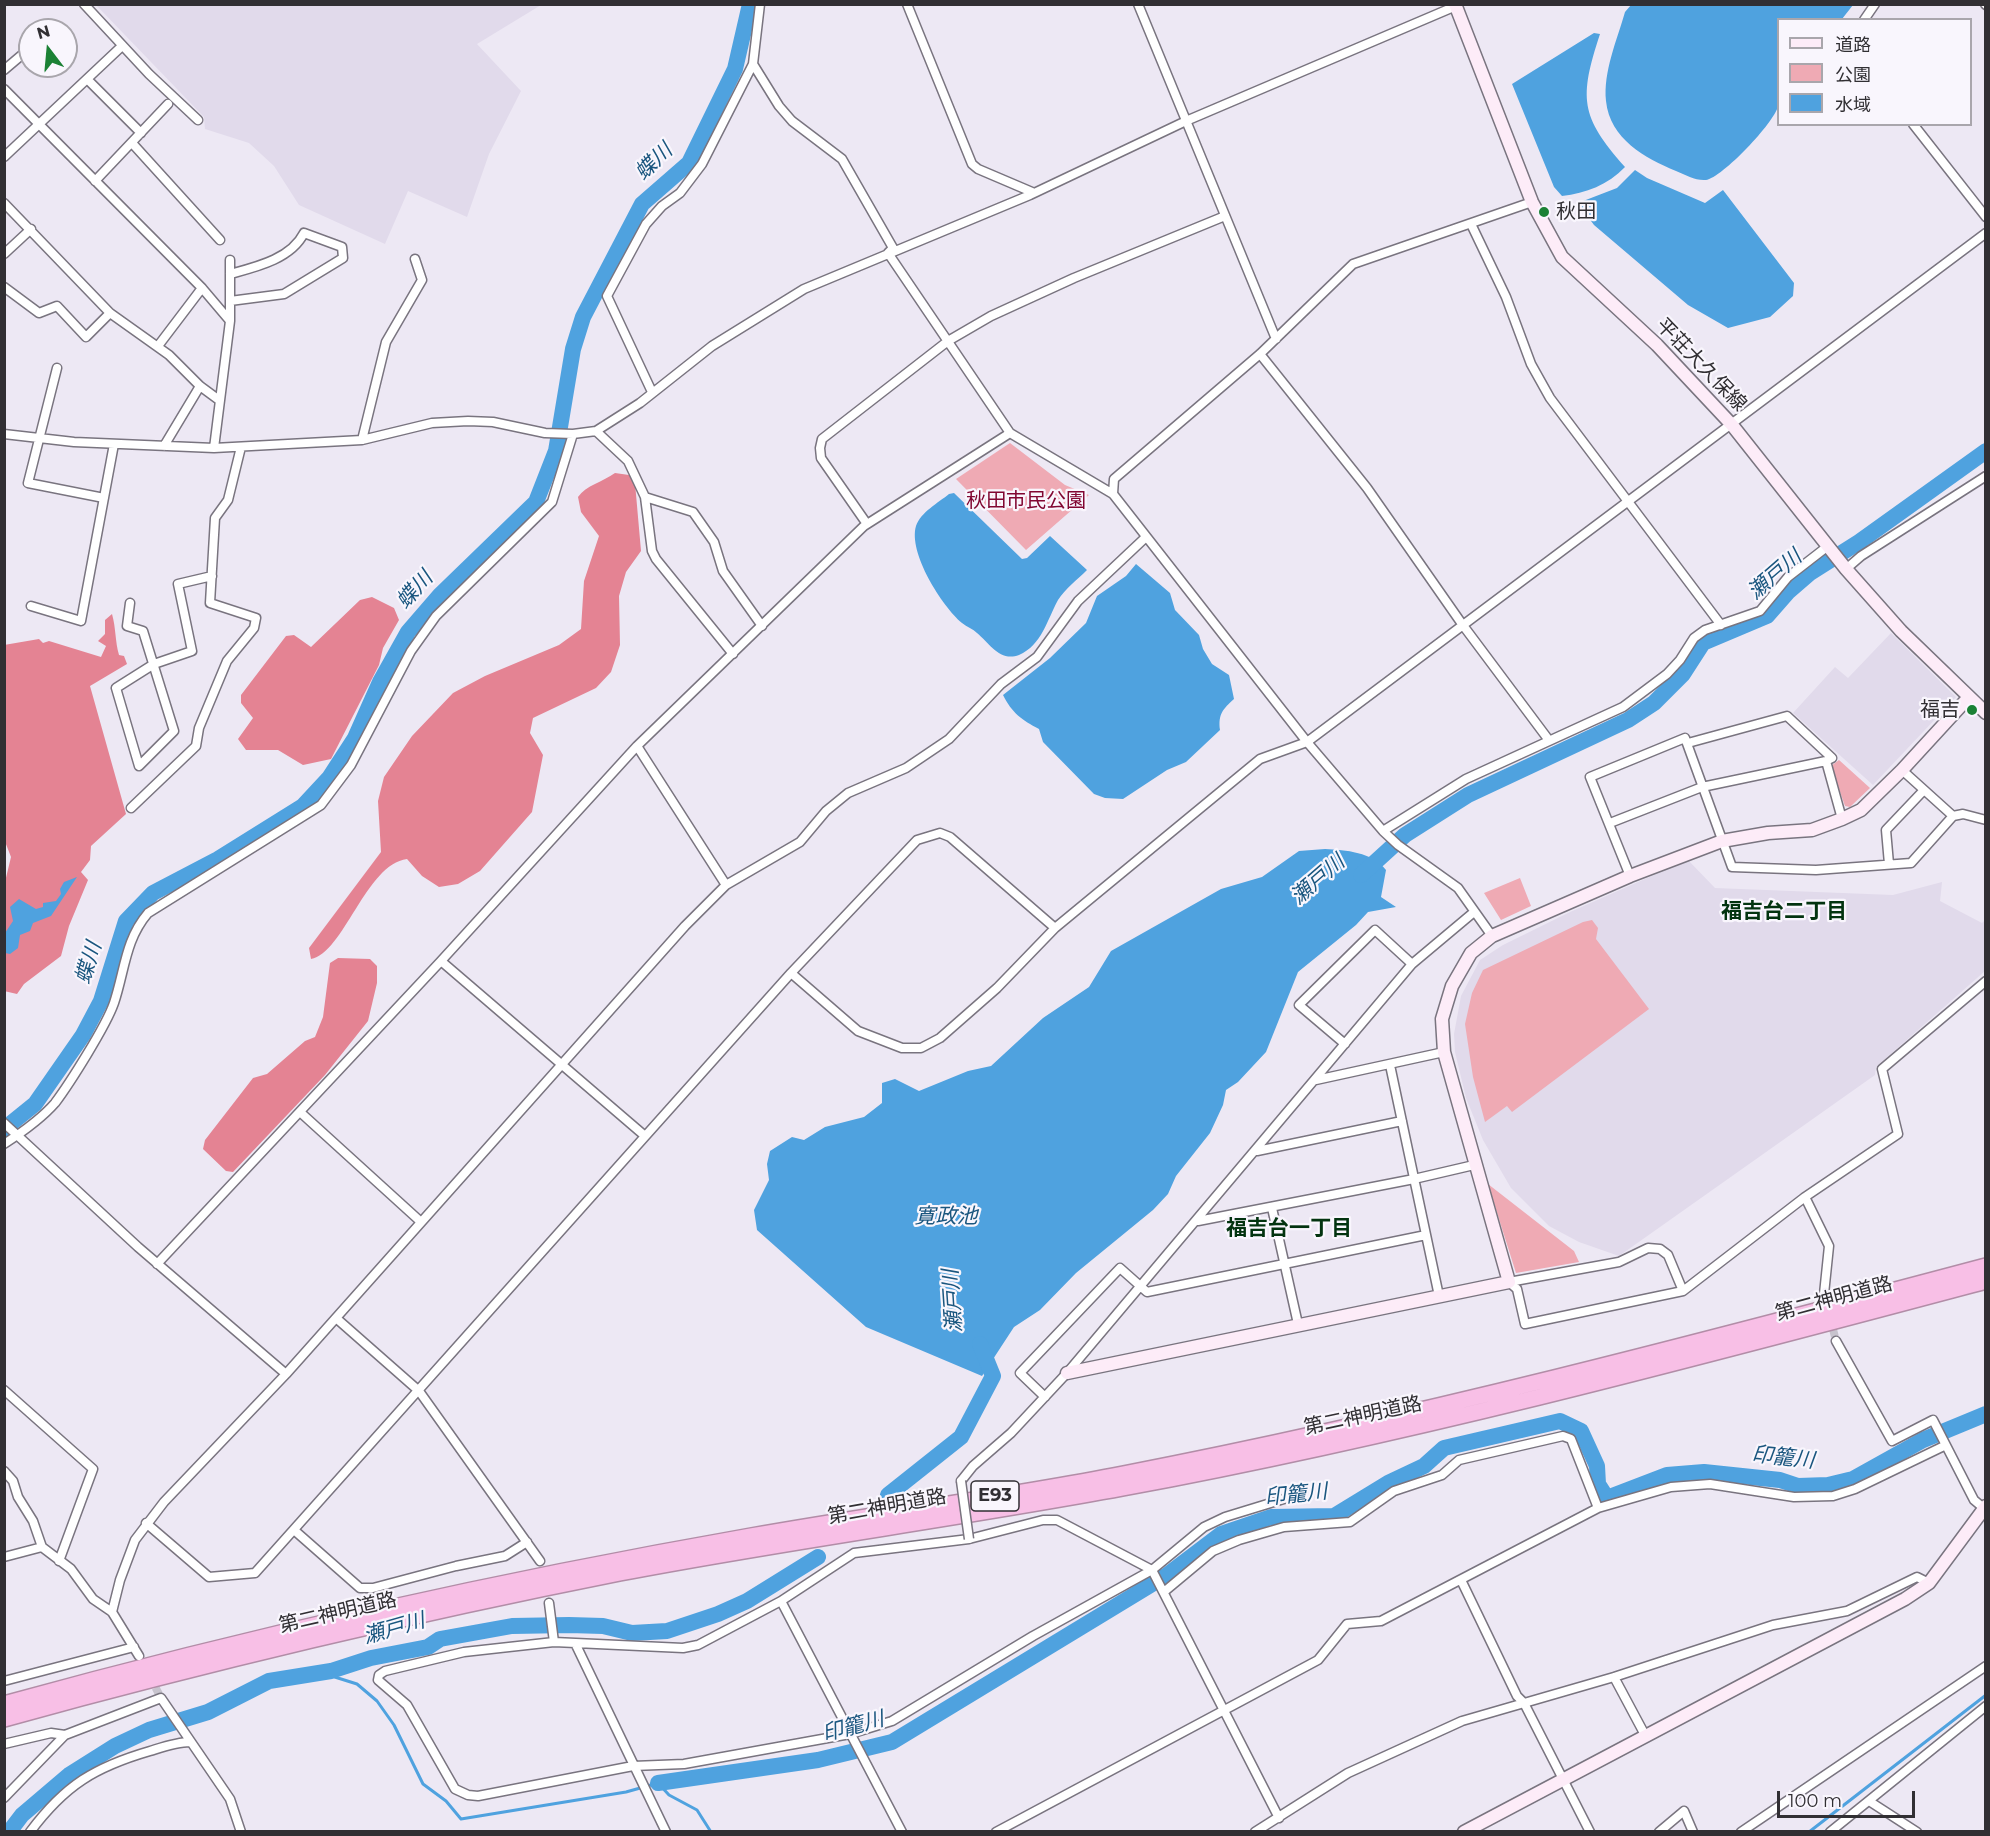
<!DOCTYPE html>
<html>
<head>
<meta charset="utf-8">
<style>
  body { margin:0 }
  #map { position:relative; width:1990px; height:1836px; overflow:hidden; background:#ede8f4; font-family:Montserrat,"Noto Sans JP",sans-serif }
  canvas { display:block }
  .frame { position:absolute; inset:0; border:6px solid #312f33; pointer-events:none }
  .legend { position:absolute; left:1777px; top:18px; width:195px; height:108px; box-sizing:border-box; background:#f9f6fd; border:2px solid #a9a6ac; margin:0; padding:8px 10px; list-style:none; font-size:18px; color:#312f33 }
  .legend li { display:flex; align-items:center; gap:12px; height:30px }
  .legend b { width:30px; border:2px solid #a9a6ac }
  .north { position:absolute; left:18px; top:18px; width:60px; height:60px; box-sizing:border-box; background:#f9f6fd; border:2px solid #a9a6ac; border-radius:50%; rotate:344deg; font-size:16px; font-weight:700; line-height:24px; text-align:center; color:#312f33 }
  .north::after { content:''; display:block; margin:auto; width:21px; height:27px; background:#1b8135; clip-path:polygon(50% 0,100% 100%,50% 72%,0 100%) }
  .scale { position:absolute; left:1777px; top:1791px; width:138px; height:27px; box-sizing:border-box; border:3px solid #312f33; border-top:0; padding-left:8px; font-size:18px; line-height:21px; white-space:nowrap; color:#312f33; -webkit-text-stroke:4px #f9f6fd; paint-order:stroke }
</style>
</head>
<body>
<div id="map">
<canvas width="1990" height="1836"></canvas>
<div class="frame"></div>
<ul class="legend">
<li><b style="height:8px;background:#fdecf8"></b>道路</li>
<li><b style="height:16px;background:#efaab4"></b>公園</li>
<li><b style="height:16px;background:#4fa2df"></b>水域</li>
</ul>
<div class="north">N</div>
<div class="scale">100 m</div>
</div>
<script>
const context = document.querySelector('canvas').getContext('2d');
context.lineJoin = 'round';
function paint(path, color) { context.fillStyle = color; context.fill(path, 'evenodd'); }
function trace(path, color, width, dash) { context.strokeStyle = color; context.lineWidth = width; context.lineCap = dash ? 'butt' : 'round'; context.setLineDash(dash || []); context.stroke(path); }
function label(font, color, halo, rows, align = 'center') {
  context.font = font + ' Montserrat,"Noto Sans JP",sans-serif'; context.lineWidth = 4.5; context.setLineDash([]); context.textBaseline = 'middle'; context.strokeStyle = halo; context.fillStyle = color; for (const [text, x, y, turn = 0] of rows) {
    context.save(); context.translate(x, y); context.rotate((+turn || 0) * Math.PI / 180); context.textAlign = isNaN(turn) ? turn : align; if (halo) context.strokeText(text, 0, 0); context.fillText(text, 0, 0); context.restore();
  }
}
paint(new Path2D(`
  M 96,5 L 541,5 L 477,44 L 521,91 L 489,154 L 467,217 L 408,191 L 385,244 L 299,205 L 274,166 L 249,143 L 205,129 L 204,117 Z
  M 1891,633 L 1956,697 L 1873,785 L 1793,713 L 1835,667 L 1848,678 Z
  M 1688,860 L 1715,888 L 1893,895 L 1942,882 L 1940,901 L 1982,923 L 1985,920 L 1985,971 L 1876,1067 L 1875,1075 L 1619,1256 L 1579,1242 L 1549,1226 L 1511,1188 L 1483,1140 L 1466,1098 L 1455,1052 L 1454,1034 L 1461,996 L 1480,960 L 1503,945 L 1570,912 Z`), '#e1daeb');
paint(new Path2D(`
  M 1010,443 L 1065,485 L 1089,495 L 1026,550 L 956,479 Z
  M 1839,760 L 1870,788 L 1850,807 L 1845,806 L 1831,766 Z
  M 1520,878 L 1531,906 L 1501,920 L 1484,893 Z
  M 1592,920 L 1598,928 L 1596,939 L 1649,1009 L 1512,1112 L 1507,1106 L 1485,1122 L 1473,1077 L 1465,1024 L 1472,993 L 1483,970 L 1583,922 Z
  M 1488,1184 L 1574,1251 L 1579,1262 L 1516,1273 Z`), '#efaab4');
paint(new Path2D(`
  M 615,473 L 629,475 L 635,483 L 641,551 L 626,572 L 619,596 L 620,645 L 611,672 L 596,688 L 533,718 L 530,733 L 543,755 L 532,812 L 480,871 L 458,884 L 439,887 L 422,876 L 407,859 C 366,864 344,953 311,959 L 309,948 L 381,852 L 378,801 L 384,777 L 412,736 L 453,693 L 485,676 L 559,645 L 581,629 L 584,581 L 599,536 L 581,512 L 578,497 C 586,485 603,482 615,473 Z
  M 372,597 L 394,608 L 399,620 L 383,648 L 379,665 L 331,759 L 303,765 L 278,750 L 246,750 L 238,739 L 253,718 L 241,703 L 241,695 L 286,636 L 294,635 L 311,647 L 360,600 Z
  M 112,614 C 116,628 115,641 119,655 L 124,656 L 127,664 L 90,686 L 126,814 L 91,846 L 90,860 L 81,872 L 88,880 L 69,926 L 61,956 L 24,984 L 17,994 L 4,991 L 4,886 L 11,857 L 4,839 L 4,645 L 39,639 L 43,643 L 49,641 L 101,657 L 106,646 L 98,641 L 105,634 L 105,620 Z
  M 338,958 L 370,959 L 377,966 L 377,983 L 368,1021 L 325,1075 L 233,1172 L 226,1171 L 203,1149 L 205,1140 L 253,1078 L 267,1074 L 305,1041 L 315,1037 L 323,1017 L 330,963 Z`), '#e48393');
paint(new Path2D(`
  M 1631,5 L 1631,4 L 1853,5 L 1842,19 L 1778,20 C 1778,42 1783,86 1778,106 C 1775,122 1722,178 1706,180 C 1696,181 1686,175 1676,171 C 1645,158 1610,139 1606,101 C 1603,72 1617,40 1625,12 Z
  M 1594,33 L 1600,34 C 1579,98 1580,116 1625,167 C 1608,185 1586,193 1562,196 L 1554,187 L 1512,84 Z
  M 1635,170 L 1647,178 L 1705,203 L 1723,190 L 1794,283 L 1793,296 L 1770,317 L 1728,328 L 1688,305 L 1594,225 L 1578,203 L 1617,188 Z
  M 954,493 L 1022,559 L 1027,558 L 1050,536 L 1087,570 C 1078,579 1065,589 1058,600 C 1047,620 1042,645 1019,655 C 1000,662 990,644 977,633 C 973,629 967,627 962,623 C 942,606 908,553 916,526 C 921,512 938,503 949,494 Z
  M 1136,564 L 1170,593 L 1175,610 L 1199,635 L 1203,649 L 1212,664 L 1229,675 L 1234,699 C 1223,709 1218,714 1220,730 L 1186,762 L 1167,770 L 1123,799 L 1105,798 L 1094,794 L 1043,742 L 1039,729 C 1022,720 1012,713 1003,695 L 1050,658 L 1086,623 L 1097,596 L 1126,576 Z
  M 1325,849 C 1346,850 1372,852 1386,870 L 1381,897 L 1396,907 L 1368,912 L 1356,925 L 1298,972 L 1266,1052 L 1238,1082 L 1226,1090 L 1223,1105 L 1210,1133 L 1176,1176 L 1168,1194 L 1153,1210 L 1076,1273 L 1040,1310 L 1014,1327 L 982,1376 L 866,1327 L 757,1230 L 754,1210 L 769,1180 L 767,1164 L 770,1151 L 792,1137 L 804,1140 L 825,1127 L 864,1117 L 882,1103 L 882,1083 L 895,1079 L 919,1091 L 968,1071 L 991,1066 L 1043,1018 L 1089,987 L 1111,951 L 1221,889 L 1262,877 L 1299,851 Z
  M 77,877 L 51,916 L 33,923 L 30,931 L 20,935 L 18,948 L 10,954 L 5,953 L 5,933 L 13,921 L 10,907 L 19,899 L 36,909 L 43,907 L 43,903 L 56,901 L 61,894 L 60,889 L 64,882 Z`), '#4fa2df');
trace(new Path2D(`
  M 322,1673 L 357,1684 L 377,1701 L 394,1725 L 423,1784 L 446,1801 L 461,1819 L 626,1792 L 658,1783 L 669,1795 L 697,1810 L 711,1832
  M 1809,1832 L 1986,1695`), '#4fa2df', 3);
trace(new Path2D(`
  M 1361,875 L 1405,835 L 1468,795 L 1628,720 L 1654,703 L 1683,674 L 1703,643 L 1767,616 L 1788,592 L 1810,573 L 1859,542 L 1986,451
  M 4,1129 L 35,1104 L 83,1035 L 101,1001 L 126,921 L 153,893 L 218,859 L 303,806 L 329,778 L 355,738 L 380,682 L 408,632 L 440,595 L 536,502 L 556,451 L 573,349 L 583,317 L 642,204 L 689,163 L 735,69 L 750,4
  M 888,1495 L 961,1437 L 993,1376 L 980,1344
  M 658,1783 L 818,1760 L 892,1742 L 1167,1575 L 1221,1534 L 1271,1517 L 1334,1516 L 1388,1483 L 1424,1466 L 1444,1448 L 1560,1421 L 1581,1431 L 1597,1466 L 1598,1484 L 1607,1498 L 1667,1475 L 1704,1472 L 1780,1480 L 1798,1486 L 1828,1485 L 1853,1479 L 1923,1440 L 1986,1414
  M 9,1832 L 22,1815 L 69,1775 L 115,1746 L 149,1730 L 208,1712 L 269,1681 L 331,1671 L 371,1658 L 428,1647 L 440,1639 L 512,1626 L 569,1625 L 603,1626 L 632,1633 L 667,1631 L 718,1614 L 747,1601 L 818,1557`), '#4fa2df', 16);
trace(new Path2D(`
  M 1824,1294 L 1836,1341
  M 150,1677 L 161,1698`), '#c7c3cd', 8, [8, 4]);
const street = new Path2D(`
  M 84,4 L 149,74 L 198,120
  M 907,4 L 972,164 L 978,169 L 1032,192
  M 1138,4 L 1276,339
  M 1985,4 L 1986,5
  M 1864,20 L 1875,4
  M 753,64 L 779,106 L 792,121 L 842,159 L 893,248 L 888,253
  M 4,70 L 30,48
  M 87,79 L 141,133
  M 4,89 L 202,288 L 230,321 L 214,448
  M 1913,124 L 1986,217
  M 132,143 L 220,240
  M 4,157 L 122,46
  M 95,181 L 168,104
  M 4,203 L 110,313 L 169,355 L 200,386 L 219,400
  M 1471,224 L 1506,297 L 1531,364 L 1550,398 L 1721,625
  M 888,253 L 1010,433 L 1113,494 L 1307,742 L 1383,831 L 1398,845 L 1458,888 L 1492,936
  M 4,254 L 31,229
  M 4,287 L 39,313 L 57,306 L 86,337 L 110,313
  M 230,301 L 284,294 L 343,258 L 342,247 L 304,233 C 291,259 256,267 230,274
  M 230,321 L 230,260
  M 158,346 L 202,288
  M 1260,354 L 1367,488 L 1462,624 L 1548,739
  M 57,368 L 28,483 L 104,498
  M 652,392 L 607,296 L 646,224 L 662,206 L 680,193 L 702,164 L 753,64 L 760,4
  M 596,431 L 628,461 L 645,497 L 652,551 L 656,559 L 733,654
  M 4,434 L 74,442 L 214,448 L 362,440 L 432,423 L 468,421 L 493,422 L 545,433 L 573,434 L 596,431 L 640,403 L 712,346 L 804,289 L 1030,195 L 1186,121 L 1456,6
  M 362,440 L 386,342 L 422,280 L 415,259
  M 164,446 L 200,386
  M 1113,494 L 1114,479 L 1260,354 L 1353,264 L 1532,202
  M 645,497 L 693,512 L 714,542 L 723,571 L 762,626
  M 867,524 L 821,458 L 820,448 L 822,439 L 948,341 L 991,316 L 1074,278 L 1225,216
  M 1846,569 L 1861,556 L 1986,476
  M 130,603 L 127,626 L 143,631 L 174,731 L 139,766 L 116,688 L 154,664 L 192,651 L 178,584 L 212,576
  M 31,606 L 81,621 L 114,444
  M 1688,743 L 1787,716 L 1832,758 L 1826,761 L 1842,819
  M 637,746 L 726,885
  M 1902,770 L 1953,816
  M 131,808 L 196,746 L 199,728 L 227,661 L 254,628 L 256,618 L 210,603 L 215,518 L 228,500 L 241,447
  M 1610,823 L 1702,787 L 1826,761
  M 1383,831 L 1466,779 L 1623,707 L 1667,674 L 1680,660 L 1694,638 L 1705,630 L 1760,611 L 1788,577 L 1828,546
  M 1889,864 L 1886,830 L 1924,790
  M 1630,876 L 1590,777 L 1685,738 L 1732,867 L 1816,870 L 1911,863 L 1953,816 L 1963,814 L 1986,820
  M 441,961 L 645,1136
  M 791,973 L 858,1031 L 902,1048 L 921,1048 L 940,1038 L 997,988 L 1055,928 L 1260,759 L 1307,742 L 1986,233
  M 1345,1044 L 1299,1005 L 1375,930 L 1412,964
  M 1390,1065 L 1439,1296
  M 1316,1080 L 1444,1052
  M 300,1112 L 421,1222
  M 4,1123 L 138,1247 L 286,1374
  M 4,1144 C 21,1133 42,1118 55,1103 C 70,1083 106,1026 114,1003 C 125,970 125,940 148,913 L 321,805 L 351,765 L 411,651 L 436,616 L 552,502 L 573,434
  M 1257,1151 L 1402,1121
  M 1805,1197 L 1829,1246 L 1824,1294
  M 1272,1208 L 1298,1324
  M 1198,1221 L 1414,1179 L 1474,1165
  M 157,1264 L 441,961 L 637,746 L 864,526 L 1010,433
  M 1509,1282 L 1517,1289 L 1525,1324 L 1683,1291 L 1805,1197 L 1898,1134 L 1882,1069 L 1986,981
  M 1509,1282 L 1619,1262 L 1648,1248 L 1660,1249 L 1668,1255 L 1683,1291
  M 336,1318 L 419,1391 L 540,1561
  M 1836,1341 L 1892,1441 L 1933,1420 L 1974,1500 L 1986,1510
  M 4,1390 L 93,1469 L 59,1561
  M 1045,1397 L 1020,1373 L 1120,1268 L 1147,1292 L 1426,1235
  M 4,1471 L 13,1481 L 18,1497 L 33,1521 L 42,1547 L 71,1569 L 93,1599 L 112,1612 L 139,1656
  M 961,1481 L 973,1466 L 1011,1433 L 1067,1373 L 1412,964 L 1474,912
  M 146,1523 L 209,1577 L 255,1573 L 791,973 L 917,840 L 940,833 L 950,837 L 1055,928
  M 294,1530 L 360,1588 L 373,1588 L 456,1566 L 505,1556 L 527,1542
  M 4,1557 L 42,1547
  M 1461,1580 L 1517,1696 L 1524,1703 L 1590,1832
  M 1165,1591 L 1213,1551 L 1239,1540 L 1284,1527 L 1350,1522 L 1394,1491 L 1442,1475 L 1459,1460 L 1563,1436 L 1571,1439 L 1598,1508
  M 781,1601 L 698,1645 L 683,1648 L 554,1642 L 464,1652 L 385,1671 L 379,1675 L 378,1680 L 407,1705 L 455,1789 L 468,1795 L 478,1796 L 633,1766 L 684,1764 L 850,1734 L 892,1721 L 1033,1636 L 1152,1570 L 1204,1527 L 1225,1517 L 1287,1498
  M 549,1603 L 554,1642
  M 112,1612 L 120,1580 L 135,1540 L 164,1502 L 286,1374 L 685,926 L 726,885 L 800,842 L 826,811 L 848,793 L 906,768 L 949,739 L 1001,684 L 1037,657 L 1078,601 L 1146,537
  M 576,1645 L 666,1832
  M 1614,1677 L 1645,1735
  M 4,1681 L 134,1647
  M 4,1744 L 51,1733 L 65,1735
  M 4,1798 L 65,1735 L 161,1698 L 230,1799 L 241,1832
  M 1869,1801 L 1917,1832
  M 30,1832 C 65,1785 95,1767 150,1751 C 163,1747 177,1742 190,1742
  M 902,1832 L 781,1601 L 854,1553 L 969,1539 L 1043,1520 L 1057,1520 L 1152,1570 L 1279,1818
  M 996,1832 L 1318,1660 L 1347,1624 L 1381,1621 L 1598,1508 L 1671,1487 L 1710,1484 L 1794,1497 L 1833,1496 L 1855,1489 L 1944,1446
  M 1255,1832 L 1348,1773 L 1462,1721 L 1614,1677 L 1773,1625 L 1847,1611 L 1917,1577 L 1929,1583
  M 1659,1832 L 1684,1811 L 1693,1832
  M 1741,1832 L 1986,1666
  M 1830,1832 L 1986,1706`);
const secondary = new Path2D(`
  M 1455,4 L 1532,202 L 1562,257 L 1657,345 L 1732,425 L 1846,569 L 1901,631 L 1986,713
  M 1067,1373 L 1509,1282 L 1444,1052 L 1442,1019 L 1452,986 L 1471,953 L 1492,936 L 1630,876 L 1722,841 L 1768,833 L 1812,830 L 1842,819 L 1861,810 L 1902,770 L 1969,697
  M 1464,1832 L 1905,1599 L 1929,1583 L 1986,1506`);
const highway = new Path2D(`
  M 4,1704 C 250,1636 500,1580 751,1536 C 875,1514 1000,1498 1123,1474 C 1413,1418 1700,1342 1986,1266
  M 4,1719 C 207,1663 413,1614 620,1573 C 787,1541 956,1519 1123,1488 C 1414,1434 1700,1357 1986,1281`);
trace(street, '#79747f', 11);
trace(secondary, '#79747f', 15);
trace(highway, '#b28da7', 18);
trace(street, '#fff', 8);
trace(secondary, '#fdecf8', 12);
trace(highway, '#f8bfe6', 15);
const streetBridge = new Path2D(`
  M 961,1481 L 969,1539`);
trace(streetBridge, '#79747f', 11, []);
trace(streetBridge, '#fff', 8);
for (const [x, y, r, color] of [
  [1544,212,6,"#1b8135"],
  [1972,710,6,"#1b8135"]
]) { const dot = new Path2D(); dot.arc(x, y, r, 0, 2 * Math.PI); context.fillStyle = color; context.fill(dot); trace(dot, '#f9f6fd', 2); }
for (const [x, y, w] of [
  [995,1496,48]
]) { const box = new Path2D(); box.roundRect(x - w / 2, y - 15, w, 30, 4.5); context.fillStyle = '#f9f6fd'; context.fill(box); trace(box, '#312f33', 1.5); }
label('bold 18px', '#312f33', null, [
  ["E93",995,1496]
]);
label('20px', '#312f33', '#f9f6fd', [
  ["秋田",1556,212],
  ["福吉",1960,710,"right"]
], 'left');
label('20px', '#312f33', '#f9f6fd', [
  ["平荘大久保線",1701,365,46],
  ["第二神明道路",1834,1299,-15],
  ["第二神明道路",1363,1416,-12],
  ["第二神明道路",887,1507,-10],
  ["第二神明道路",338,1613,-13]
]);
label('20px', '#810732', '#f9f6fd', [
  ["秋田市民公園",1026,501]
]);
label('italic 21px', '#1a567f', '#f9f6fd', [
  ["蝶川",654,162,-44],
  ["瀬戸川",1775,575,-41],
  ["蝶川",415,590,-48],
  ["瀬戸川",1318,880,-41],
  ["蝶川",89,963,-73],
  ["寛政池",946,1217],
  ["瀬戸川",953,1301,-94],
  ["印籠川",1783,1458,6],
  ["印籠川",1296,1495,-6],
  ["瀬戸川",394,1629,-16],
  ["印籠川",853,1727,-15]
]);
label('bold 21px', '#033410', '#f9f6fd', [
  ["福吉台二丁目",1784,912],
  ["福吉台一丁目",1289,1229]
]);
</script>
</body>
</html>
